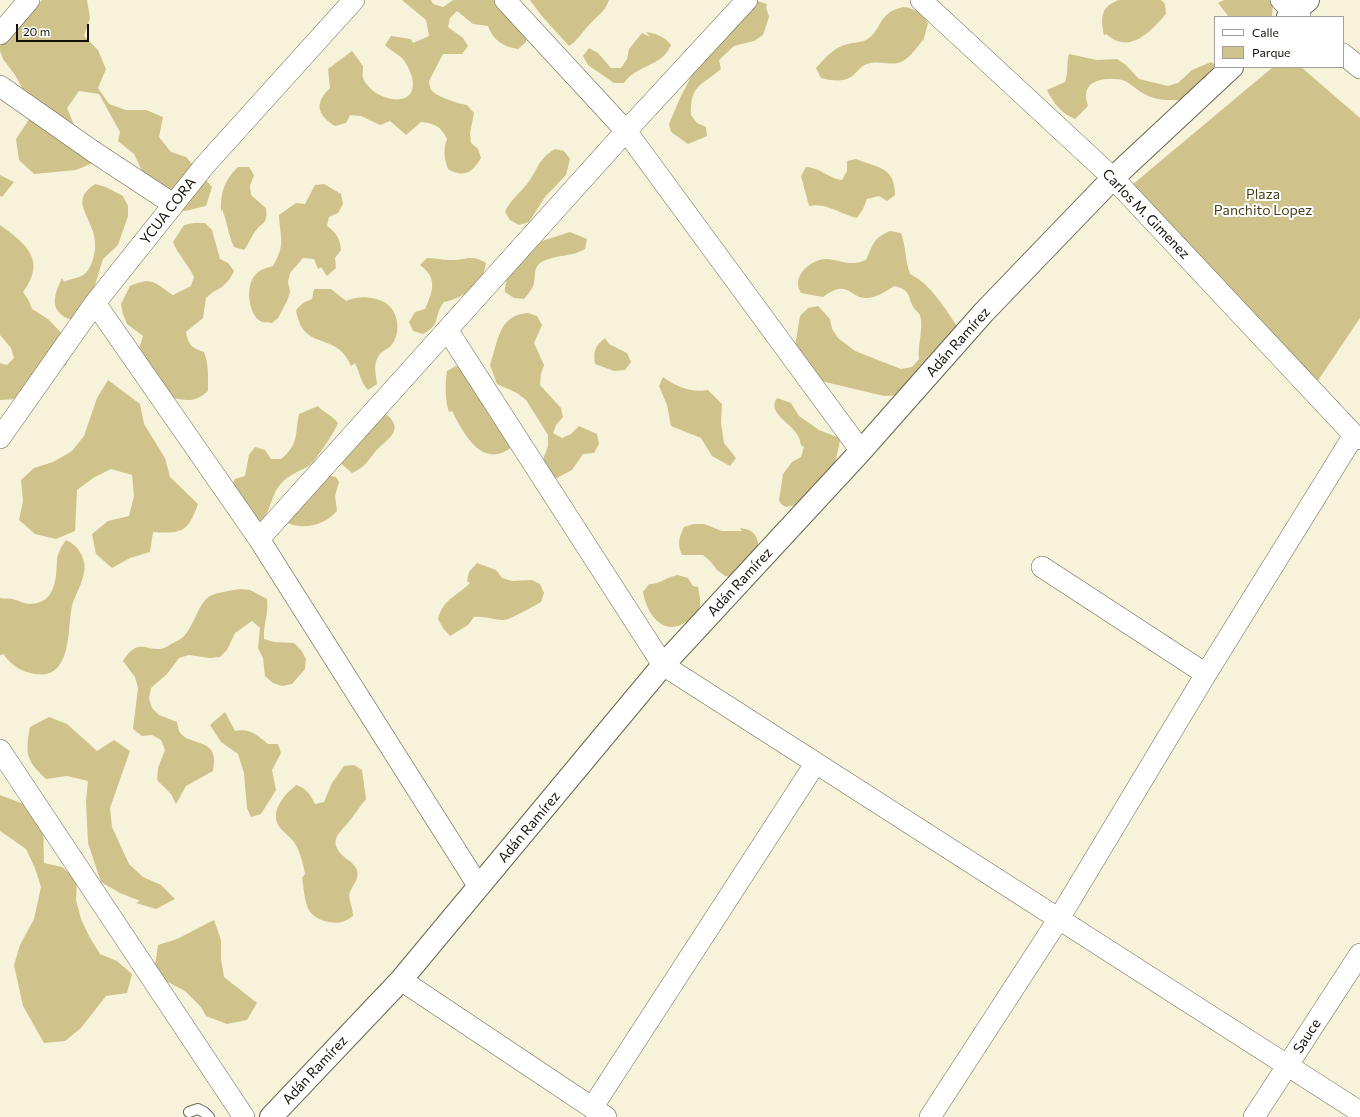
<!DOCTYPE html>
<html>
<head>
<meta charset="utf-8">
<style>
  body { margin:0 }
  #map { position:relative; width:1360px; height:1117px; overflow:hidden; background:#f7f2da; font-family:Commissioner,sans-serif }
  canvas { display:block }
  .legend { position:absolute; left:1214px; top:16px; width:130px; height:52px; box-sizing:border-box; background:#fff; border:1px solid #a09f9c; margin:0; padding:5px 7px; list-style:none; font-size:12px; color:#121008 }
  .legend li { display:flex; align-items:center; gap:8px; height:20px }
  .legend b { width:20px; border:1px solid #a09f9c }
  .scale { position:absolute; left:16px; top:24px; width:73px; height:18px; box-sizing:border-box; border:2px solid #121008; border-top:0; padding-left:5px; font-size:12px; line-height:14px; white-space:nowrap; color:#121008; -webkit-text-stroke:3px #fff; paint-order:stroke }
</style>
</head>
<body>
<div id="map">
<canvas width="1360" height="1117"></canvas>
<ul class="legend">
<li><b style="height:5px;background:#fff"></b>Calle</li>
<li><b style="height:11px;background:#cfc38b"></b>Parque</li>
</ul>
<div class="scale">20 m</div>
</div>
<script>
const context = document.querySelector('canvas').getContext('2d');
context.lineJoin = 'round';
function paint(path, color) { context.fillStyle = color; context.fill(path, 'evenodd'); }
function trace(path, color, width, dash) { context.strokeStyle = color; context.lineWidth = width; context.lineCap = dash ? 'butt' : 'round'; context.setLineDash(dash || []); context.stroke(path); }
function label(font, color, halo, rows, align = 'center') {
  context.font = font + ' Commissioner,sans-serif'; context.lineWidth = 4; context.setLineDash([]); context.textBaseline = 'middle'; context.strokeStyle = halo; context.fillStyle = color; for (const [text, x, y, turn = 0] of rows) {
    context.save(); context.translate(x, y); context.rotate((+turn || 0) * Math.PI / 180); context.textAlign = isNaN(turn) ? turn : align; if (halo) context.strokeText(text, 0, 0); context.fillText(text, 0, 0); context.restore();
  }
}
paint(new Path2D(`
  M 42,0 L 87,0 L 90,18 L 84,36 L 98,50 L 106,69 L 98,88 L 109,104 L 126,110 L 146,110 L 163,117 L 159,137 L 171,152 L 186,157 L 212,187 L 206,206 L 185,211 L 165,206 L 152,192 L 134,154 L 118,141 L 120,132 L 99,94 L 79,91 L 67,108 L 75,127 L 95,162 L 76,170 L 34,174 L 19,160 L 16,139 L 28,121 L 41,106 L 25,93 L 15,75 L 3,59 L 0,51 L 0,28 L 35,8 Z
  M 402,0 L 431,0 L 433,4 L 443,7 L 453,0 L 511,0 L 526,32 L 526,42 L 518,49 C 503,47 493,40 488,26 L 473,24 L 457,11 L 450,18 L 448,27 L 463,38 L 468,46 L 462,54 L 443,54 L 429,81 C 429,83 430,88 431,90 C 437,97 459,104 467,105 L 474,113 L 470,133 L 471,143 L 478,149 L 481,158 C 472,173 464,178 448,169 C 444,157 443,150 447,139 C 441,127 435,123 421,122 L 406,135 L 390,121 L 380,125 L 361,116 L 350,115 L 346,123 L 335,126 C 317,115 314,103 330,88 L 328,69 L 352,51 L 363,66 C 363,70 362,75 363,78 C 372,101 420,112 412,77 C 410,71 406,62 402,58 C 396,53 390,50 385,45 L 391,36 L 411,39 L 413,43 L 429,36 L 426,20 Z
  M 530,0 L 609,0 C 604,13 598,15 589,25 C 582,32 578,40 569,46 L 541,15 Z
  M 1118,0 L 1161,0 L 1165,4 L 1166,14 C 1150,32 1130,55 1106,34 L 1104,35 C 1102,26 1100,14 1107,7 C 1109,4 1115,2 1118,0 Z
  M 1224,0 L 1273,0 L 1272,16 L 1229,17 L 1218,3 Z
  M 757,1 L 767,4 L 766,7 L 769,17 L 763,35 L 754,41 L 734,46 L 719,60 L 721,69 C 701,86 690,85 691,115 L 697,123 L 706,127 L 707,136 L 688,144 L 671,132 L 669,124 L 681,96 L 695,69 Z
  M 904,7 C 916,9 922,13 928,23 L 923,42 L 923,40 C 917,47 908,61 898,63 C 888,65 878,60 867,64 C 860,66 857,73 851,77 C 841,83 830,80 821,78 L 816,68 C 825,58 834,47 848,44 C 854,42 860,43 866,40 C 883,30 877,12 904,7 Z
  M 646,32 C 657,34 664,36 671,45 C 661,68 637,64 624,83 L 614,83 L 588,65 L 583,56 L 589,48 L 598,53 L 611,68 L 621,68 L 627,59 L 629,49 L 642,33 L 650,37 Z
  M 1069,54 L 1097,60 L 1117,59 L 1126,65 L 1139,79 L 1168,86 L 1178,83 L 1192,70 L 1211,62 L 1215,65 L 1215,67 L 1218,67 L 1181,100 C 1171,100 1161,101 1151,97 C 1141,94 1133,85 1125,81 C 1115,77 1093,78 1088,88 C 1084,94 1087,101 1088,106 L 1075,119 C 1061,113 1054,104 1047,90 L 1065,82 C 1069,70 1066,65 1069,54 Z
  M 1273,67 L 1301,67 L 1360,118 L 1360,318 L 1313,388 L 1120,195 Z
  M 555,149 L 564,151 L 570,159 L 566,175 L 545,197 L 529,222 L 519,225 L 510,220 L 505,212 C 511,198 522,192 530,180 C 539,166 539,159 555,149 Z
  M 856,159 C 877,168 895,166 895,195 L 887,201 L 879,196 L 867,199 L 863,209 L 857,218 C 839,214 827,202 809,206 L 801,176 L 806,167 C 822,168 827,178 842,180 L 847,171 L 847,161 Z
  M 238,167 L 249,167 L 254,175 L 250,186 L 251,195 L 266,208 C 268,226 262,221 254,233 C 250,239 248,245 244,250 L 234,247 C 228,234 227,221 222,209 L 221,213 C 220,194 224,180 238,167 Z
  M 0,175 L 14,182 L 2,197 L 0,196 Z
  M 95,184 L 106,187 L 123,196 L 128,206 L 128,216 L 118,245 L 103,259 L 94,288 L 71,320 C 49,311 53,297 62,278 L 64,282 C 69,279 79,278 83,275 C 89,271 91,265 93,259 C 96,249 96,239 92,229 C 85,209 73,199 95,184 Z
  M 324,184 L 341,194 L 343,204 L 338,213 L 329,217 L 327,226 C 337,233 340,239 341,250 L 335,258 L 336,268 L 327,276 L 321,267 L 318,269 L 314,259 L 303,258 L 290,273 L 288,282 L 290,292 L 287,301 L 278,318 L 272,323 C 268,322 263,323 260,321 C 248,313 245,285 256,274 C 261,269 266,268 273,266 C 286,244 280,238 279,215 L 296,203 L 305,204 L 315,185 Z
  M 194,223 L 205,223 L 212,230 L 220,259 L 228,263 L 234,271 L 229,280 L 222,287 L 213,292 L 206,298 L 203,318 L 186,332 C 188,345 192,348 204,352 C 209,365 208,378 208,391 C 195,403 186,401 170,397 L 137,355 L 143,336 L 127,324 L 123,314 L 121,304 L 130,286 C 152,276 155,283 173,295 L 191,286 L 194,277 C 188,264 178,255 173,242 L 184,225 Z
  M 0,225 C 26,244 47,260 23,292 L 29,301 L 32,309 L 48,319 L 75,347 L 66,365 L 17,399 L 0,400 L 0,363 L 7,365 L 14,358 L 11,348 L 0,335 Z
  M 890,231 L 901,233 C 906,246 905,260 910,274 C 930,283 946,310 958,328 L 904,395 L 884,396 L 817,380 L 795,346 L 800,316 L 808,308 L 818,306 L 830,319 L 832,329 L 838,338 L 855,351 L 901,369 L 912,367 L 919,359 C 917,345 924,330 920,315 C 918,312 914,309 912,305 C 908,293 908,290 895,286 C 887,290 878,297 869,298 C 849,300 850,277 823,297 L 801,293 C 800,291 798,287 798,285 C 797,271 814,259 826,259 C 842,260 848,267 866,260 C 873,245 873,238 890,231 Z
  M 570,232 L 587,239 L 585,249 C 571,258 549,254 538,265 C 533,271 536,280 533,286 C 531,291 527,295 524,299 L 514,298 L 505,292 C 505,274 517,257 531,247 C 540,240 559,236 570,232 Z
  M 427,258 C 435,258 442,260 449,260 C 465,261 471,253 486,263 C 483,285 464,298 444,302 C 433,316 442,324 423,334 L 413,331 L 409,322 L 415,312 L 425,309 C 433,291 438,278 420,265 Z
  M 314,289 L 331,289 L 346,301 C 358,296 369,296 382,301 C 397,307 402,329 393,343 C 390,349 380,351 378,357 C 373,365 376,375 377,384 L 368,390 C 360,381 360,373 355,363 L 351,366 C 340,337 314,346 302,328 C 299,323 297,316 296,310 L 303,303 L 312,299 Z
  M 528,313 L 537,316 L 542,325 L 534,343 L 544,365 L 541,374 L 540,385 L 561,408 L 563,417 L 556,425 L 553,433 L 562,438 L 571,434 L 579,426 L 597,434 L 599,444 L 594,453 L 583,454 L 572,470 L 553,480 L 541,465 L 548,446 L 548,435 L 526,400 L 517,393 L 497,384 L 490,365 C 498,342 498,315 528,313 Z
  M 605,338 L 609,344 L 627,353 L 631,362 L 625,370 L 614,371 L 595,364 C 593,351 595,346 605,338 Z
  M 456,366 L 466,369 L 512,447 C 482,470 464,434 452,411 L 449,412 C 445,401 445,383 447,371 Z
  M 663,377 C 677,387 691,393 708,390 L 722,404 L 721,423 L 724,443 L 736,458 L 730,466 L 712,456 L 701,438 L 671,426 L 667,405 L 659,386 Z
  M 108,380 L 140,404 L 144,424 L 165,458 L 170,477 L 198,504 C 188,532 182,534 153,532 L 150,552 L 130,558 L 112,568 L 96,554 L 92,534 L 108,521 L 129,516 L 134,496 L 132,475 L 111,469 L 93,478 L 77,490 L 75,531 L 56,539 L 35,534 L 19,520 L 23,501 L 21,480 L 34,468 L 53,462 L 72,451 L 84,436 L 97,398 Z
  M 777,398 L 791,403 L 799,416 L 819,430 L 837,437 L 840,441 L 835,464 L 801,504 L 786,507 L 781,504 L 779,500 L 783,474 L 792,462 L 801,457 L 804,447 L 801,445 C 800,442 800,439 798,436 C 793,424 766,413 777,398 Z
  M 318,406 C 325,414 331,414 338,423 C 336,430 314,463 309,466 C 296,473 285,476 277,489 C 269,503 271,512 258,524 L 230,489 L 235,479 L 245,476 L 249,455 L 255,447 L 265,450 L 271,459 L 281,459 C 299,445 295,433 299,414 Z
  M 385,413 C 407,431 386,439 375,452 C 367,462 364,468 352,473 L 337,460 L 333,442 C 346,426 366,421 385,413 Z
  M 327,475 L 336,477 L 339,482 L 335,496 L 337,511 C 325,525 302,531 286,522 Z
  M 694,524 L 704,524 L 722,531 L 742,531 L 740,528 C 753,530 756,533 759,546 L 735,578 L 725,576 L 717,570 L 711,562 L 703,555 L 682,555 C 677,544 679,538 684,527 Z
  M 66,540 C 75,544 82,552 84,562 C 87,577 76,592 72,606 C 67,628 73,680 35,674 C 22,672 12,666 4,655 L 6,654 L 0,655 L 0,598 C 4,599 8,598 12,599 C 19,600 23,604 30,604 C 56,603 56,579 57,560 C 58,552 62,546 66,540 Z
  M 477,563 L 496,570 L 502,578 L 512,581 L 532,580 L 540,584 L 544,593 L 541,602 C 534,606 510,620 503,620 C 493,620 486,616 474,617 L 468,625 L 450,636 L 443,628 L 438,619 C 443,599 456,597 470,583 L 467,581 L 469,572 Z
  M 678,575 L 688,578 L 693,586 L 698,587 C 699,593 701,599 700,606 C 699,612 694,617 689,620 C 664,639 647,615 643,592 L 649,584 C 661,584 666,577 678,575 Z
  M 240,589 L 250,590 L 267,599 C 269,613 263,625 264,639 L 274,642 L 294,643 L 301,650 L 306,659 L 305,669 L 292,684 L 282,686 L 273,683 L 265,676 L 263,658 L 258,648 L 260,628 L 252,621 L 235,633 L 227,650 L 220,657 L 210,658 L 189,655 L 179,658 L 167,674 L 151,688 L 149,698 L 152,708 L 159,715 L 177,722 C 178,724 178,729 179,731 C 188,748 221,735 213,771 L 186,786 L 176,804 L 171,794 L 157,780 L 158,768 L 165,750 L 161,740 L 152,735 L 142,736 L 133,729 L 138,688 L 135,677 L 123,661 C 140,633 150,657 168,646 C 172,643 180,640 183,637 C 194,627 198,603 210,596 C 215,593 234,590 240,589 Z
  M 225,712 L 235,731 C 250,728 256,734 268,744 L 278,744 L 281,753 L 272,770 L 276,790 L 261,814 L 251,817 L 247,808 L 244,773 L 238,754 L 221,742 L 210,725 Z
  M 49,717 L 67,724 L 97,751 L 114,740 L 130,751 L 110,808 L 112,827 L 129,864 L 143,877 L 161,885 L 175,899 L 156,909 L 136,903 L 140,901 L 120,893 L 101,882 L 88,843 L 86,802 L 88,781 L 67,776 L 46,779 C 26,760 25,754 30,727 Z
  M 354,765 L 362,770 L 366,799 C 359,807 354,816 347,824 C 341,831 331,839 338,850 C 343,859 353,860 357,870 C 360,880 351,886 349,895 C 349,899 353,909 353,916 C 345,922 339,924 329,922 C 303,917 306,900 302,878 L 305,874 C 303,863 300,851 294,842 C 290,837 285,833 281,829 C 268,813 283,796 296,785 C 307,789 310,794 315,804 L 324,802 L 332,783 L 344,766 Z
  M 0,795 L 29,806 L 43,821 L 44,863 L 62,867 L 77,880 L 76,900 L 81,919 L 89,936 L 100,954 L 117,961 L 132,974 L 127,993 L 106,996 L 81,1028 L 65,1041 L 44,1043 L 23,1006 L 14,965 L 20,945 L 34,919 L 41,887 L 35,868 L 26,849 L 0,831 Z
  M 214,920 L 221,940 L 221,959 L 224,977 L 257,1003 L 247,1020 L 227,1024 L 206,1016 L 201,1007 L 185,991 L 166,981 L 155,965 L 158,945 L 177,939 Z`), '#cfc38b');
const lane = new Path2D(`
  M 189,1112 L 198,1109 L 204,1112 L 209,1117`);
const street = new Path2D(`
  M 505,0 L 626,131 L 861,451
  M 921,0 L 1113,178 L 1354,435 L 1360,439
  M 1281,0 L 1300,17
  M 0,34 L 29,0
  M 1343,54 L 1360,68
  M 0,86 L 94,152 L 173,204
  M 95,303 L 259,539 L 479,887
  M 448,331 L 663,665 L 1360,1112
  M 0,438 L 95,303 L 205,165 L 354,0
  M 259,539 L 626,131 L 747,0
  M 1042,567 L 1206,674
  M 0,750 L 244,1117
  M 401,980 L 606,1117
  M 592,1108 L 815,764
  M 930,1117 L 1058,920 L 1206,674 L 1354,435
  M 1254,1117 L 1360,954`);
const secondary = new Path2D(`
  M 1288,17 L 1308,0
  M 271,1117 L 401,980 L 663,665 L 861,451 L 984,312 L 1113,178 L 1232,67`);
trace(lane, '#6a6651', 12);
trace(street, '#6a6651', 22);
trace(secondary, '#6a6651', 24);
trace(lane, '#fff', 10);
trace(street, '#fff', 21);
trace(secondary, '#fff', 22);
label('14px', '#48401b', '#fff', [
  ["Plaza",1263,194],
  ["Panchito Lopez",1263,210]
]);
label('14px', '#121008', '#fff', [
  ["YCUA CORA",168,211,-52],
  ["Carlos M. Gimenez",1146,214,46],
  ["Adán Ramírez",958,342,-48],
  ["Adán Ramírez",740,582,-47],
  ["Adán Ramírez",529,827,-50],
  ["Sauce",1307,1036,-57],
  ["Adán Ramírez",315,1070,-47]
]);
</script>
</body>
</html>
